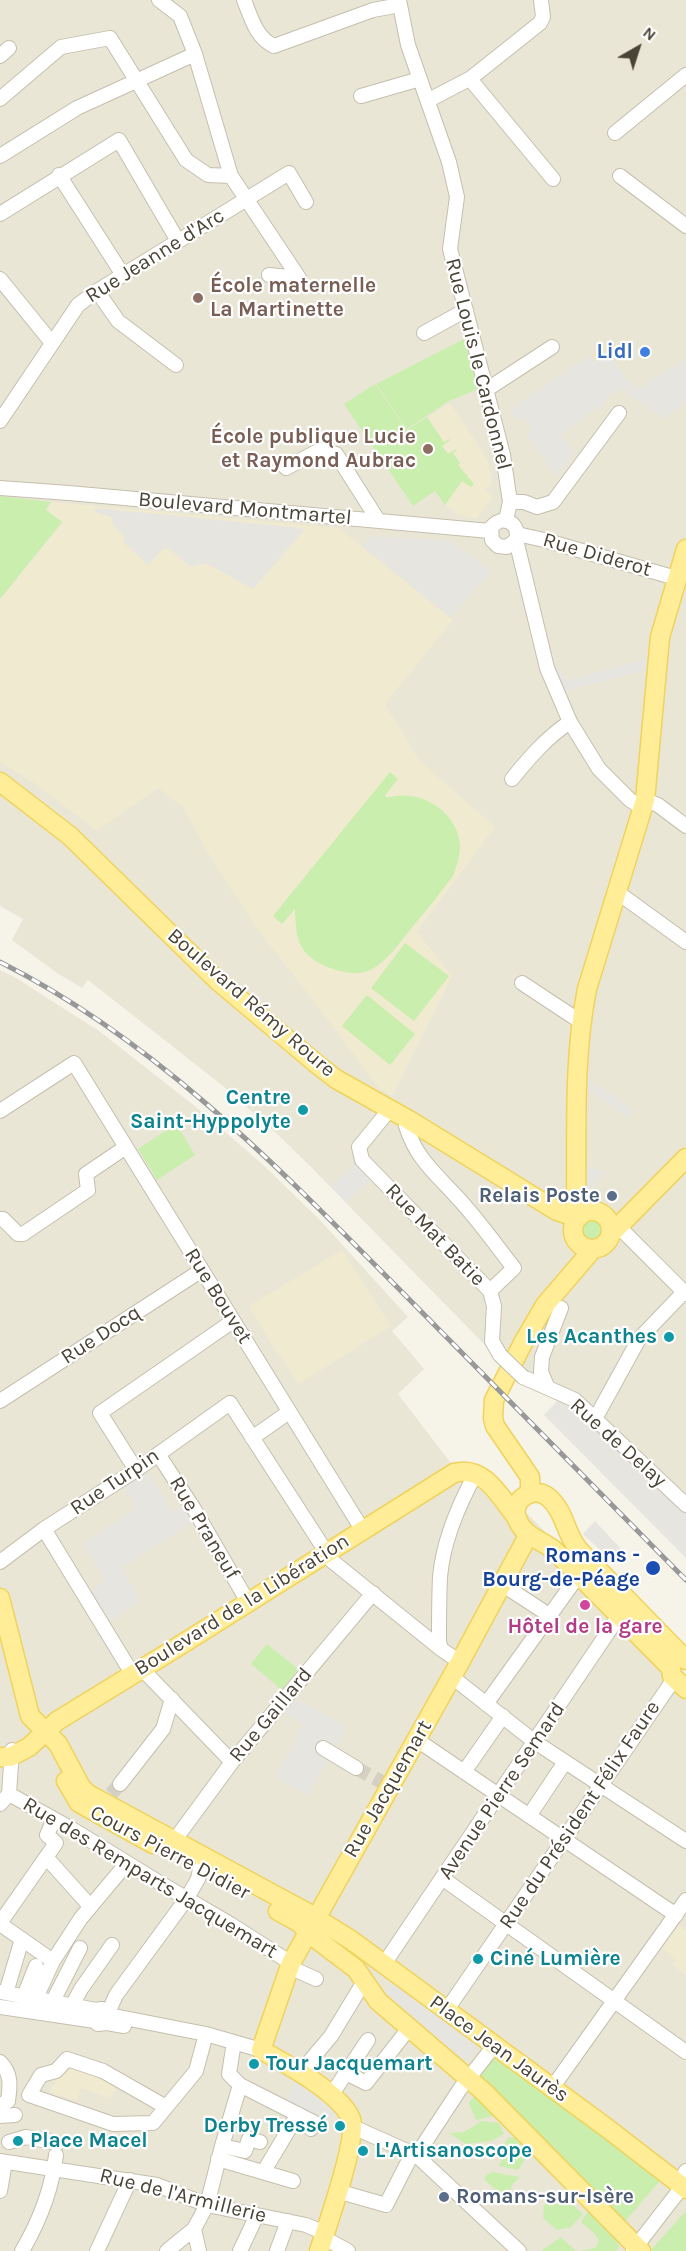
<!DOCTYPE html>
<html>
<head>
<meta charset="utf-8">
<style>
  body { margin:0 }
  #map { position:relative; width:686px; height:2251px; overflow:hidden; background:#f6f3e8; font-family:Karla,sans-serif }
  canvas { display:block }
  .north { position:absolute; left:608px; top:18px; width:60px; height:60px; -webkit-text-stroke:4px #fff; paint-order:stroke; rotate:39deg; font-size:16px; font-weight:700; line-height:24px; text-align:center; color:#4a4436 }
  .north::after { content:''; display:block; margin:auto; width:21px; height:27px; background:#4a4436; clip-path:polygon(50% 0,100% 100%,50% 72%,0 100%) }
</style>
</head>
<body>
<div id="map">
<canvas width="686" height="2251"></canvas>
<div class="north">N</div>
</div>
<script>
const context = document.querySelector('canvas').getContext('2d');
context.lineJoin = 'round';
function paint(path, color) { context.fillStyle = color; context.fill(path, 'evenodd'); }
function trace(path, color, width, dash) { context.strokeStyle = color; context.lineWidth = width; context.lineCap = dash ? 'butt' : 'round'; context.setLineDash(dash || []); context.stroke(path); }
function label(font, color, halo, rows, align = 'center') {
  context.font = font + ' Karla,sans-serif'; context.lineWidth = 4.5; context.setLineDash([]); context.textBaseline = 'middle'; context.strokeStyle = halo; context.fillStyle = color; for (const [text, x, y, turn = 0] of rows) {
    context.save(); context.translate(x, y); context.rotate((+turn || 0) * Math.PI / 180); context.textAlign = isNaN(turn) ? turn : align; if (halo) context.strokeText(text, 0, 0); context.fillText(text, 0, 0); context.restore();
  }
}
paint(new Path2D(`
  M 0,0 L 686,0 L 686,1515 L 568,1402 L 524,1385 L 309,1165 L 278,1135 L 223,1086 L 88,980 L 82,988 L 57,973 L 12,940 L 23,919 L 0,906 Z
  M 0,970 L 16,978 L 99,1031 L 196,1107 L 261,1163 L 318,1218 L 408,1317 L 392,1331 L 424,1369 L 398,1394 L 450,1462 L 481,1467 L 686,1674 L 686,2251 L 0,2251 Z`), '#eae6d6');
paint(new Path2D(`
  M 375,384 L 407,430 L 450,403 L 488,460 L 492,481 L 486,490 L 493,496 L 476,519 L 466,517 L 460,513 L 458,515 L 445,505 L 435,491 L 413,506 Z
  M 51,502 L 339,528 L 453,620 L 385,704 L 419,760 L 495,827 L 417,932 L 452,976 L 392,1096 L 380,1090 L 318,1007 L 258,930 L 212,860 L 183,807 L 158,788 L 97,831 L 34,783 L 0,762 L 0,599 L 62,523 L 46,509 Z
  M 342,1250 L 391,1326 L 298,1384 L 279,1353 L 277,1354 L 249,1306 Z
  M 679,1925 L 686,1930 L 686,1975 L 672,1965 L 676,1960 L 662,1949 Z
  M 67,2063 L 119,2084 L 110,2098 L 81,2088 L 77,2101 L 49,2092 Z`), '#f0ead1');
paint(new Path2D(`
  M 464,339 L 478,389 L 449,401 L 407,429 L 376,384 Z
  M 375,384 L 407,430 L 427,417 L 444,442 L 449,439 L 450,440 L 442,446 L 448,454 L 456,449 L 457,450 L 453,453 L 460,463 L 458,465 L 474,484 L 471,487 L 462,481 L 445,505 L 435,491 L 413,506 L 344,404 Z
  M 0,496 L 51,502 L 46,510 L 62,522 L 0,599 Z
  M 390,772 L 398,779 L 385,795 L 387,798 C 419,787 461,812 460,849 C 459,858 456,868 453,876 C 439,895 424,913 409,931 C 399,943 389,959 374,968 C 359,977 340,972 325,966 C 297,953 296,937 295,909 L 282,924 L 273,916 Z
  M 405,943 L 449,976 L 414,1021 L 371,988 Z
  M 367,995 L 415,1034 L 390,1065 L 342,1026 Z
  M 176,1124 L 195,1155 L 157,1180 L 138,1149 Z
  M582 1231a11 11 0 1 1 22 0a11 11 0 1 1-22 0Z
  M 267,1644 L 298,1669 L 282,1690 L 251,1664 Z
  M 496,2051 L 663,2177 L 622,2225 L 475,2078 Z
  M 478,2097 L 497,2115 L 476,2120 L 469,2104 L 472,2098 Z
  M 482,2121 L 499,2123 L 504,2134 L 491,2141 L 466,2144 L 449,2133 L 464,2132 Z
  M 509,2137 L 515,2138 L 524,2150 L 526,2158 L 518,2170 L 499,2166 C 505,2157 501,2146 509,2137 Z
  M 492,2172 L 520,2177 L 512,2185 L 507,2201 L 485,2180 L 485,2176 Z
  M 559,2193 L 583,2214 L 571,2227 L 557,2230 L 543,2218 L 544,2205 Z
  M 590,2209 L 612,2231 L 619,2247 L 616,2251 L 580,2251 L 595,2248 L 599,2241 L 595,2234 L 581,2222 Z
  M 686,2211 L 686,2251 L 650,2251 Z
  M 561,2237 L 576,2251 L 541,2251 Z`), '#caeead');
paint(new Path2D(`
  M 609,353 L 631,386 L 634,384 L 638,389 L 686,358 L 686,402 L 663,419 L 621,389 L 611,393 L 600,409 L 598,408 L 561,435 L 574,454 L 556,476 L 526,434 L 532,430 L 523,417 L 518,421 L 510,409 L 590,355 L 595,363 Z
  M 95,508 L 290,527 L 305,529 L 253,589 L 206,563 L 191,567 L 169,549 L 163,548 L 149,565 L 123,542 L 125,537 L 113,525 L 112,517 L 95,512 Z
  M 372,536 L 451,541 L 491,571 L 451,618 L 363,546 Z
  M 646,659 L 646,670 L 566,691 L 555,670 L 561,668 L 565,681 Z
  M 585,1077 L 631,1108 L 629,1119 L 585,1087 Z
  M 356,1162 L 372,1177 L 346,1203 L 331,1187 Z
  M 584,1166 L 605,1171 L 590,1191 L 583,1184 Z
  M 561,1397 L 574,1402 L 686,1513 L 686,1558 L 544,1415 Z
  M 146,1469 L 172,1512 L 188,1502 L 198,1519 L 121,1568 L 140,1601 L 107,1623 L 89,1592 L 105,1580 L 83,1544 L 136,1508 L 123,1485 Z
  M 595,1521 L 625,1553 L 615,1564 L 583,1534 Z
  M 293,1697 L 347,1727 L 308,1795 L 275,1778 L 304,1724 L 283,1713 Z
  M 399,1982 L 480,2043 L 460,2066 L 383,1997 L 393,1983 Z
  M 296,2081 L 337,2107 L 327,2126 L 284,2102 Z`), '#e6e5e0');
trace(new Path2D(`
  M 356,1768 L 382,1782
  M 111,1794 L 120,1784`), '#d4d0c4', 14, [14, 7]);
const minor = new Path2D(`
  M 159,0 L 180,16 L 195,54 L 231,176 L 299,278 L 269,275
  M 244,0 C 251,17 256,38 274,46 L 373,10 L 400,5
  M 399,0 L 408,45 L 449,162 L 457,197 L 450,249 L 503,455 L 510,502 L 506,520
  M 0,56 L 9,48
  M 470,79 L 553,179
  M 361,96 L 420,79
  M 0,99 L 61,47 L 110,38 L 186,160 L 208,175 L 231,176
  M 429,100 L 471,78 L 540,23 L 543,17 L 541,0
  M 615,133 L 686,75
  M 0,156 L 77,108 L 195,54
  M 59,175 L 123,275
  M 620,176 L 686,226
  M 0,214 L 119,140 L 178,241
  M 0,279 L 52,343
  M 97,291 L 118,321 L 176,365
  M 424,333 L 466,310
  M 486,390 L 552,347
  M 0,421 L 78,305 L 97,291 L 289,173 L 306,202
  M 286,468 L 320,450 L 336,454 L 378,520
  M 0,488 L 69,493 L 490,531
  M 510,502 L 524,502 L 537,507 L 553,502 L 619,413
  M 517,534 L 544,540 L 676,578
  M 516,540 L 507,547 L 498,546 L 492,540 L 491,528 C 502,513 521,523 516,540 L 547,668 L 570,722 L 599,769 L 630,800 L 643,808
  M 512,779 C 529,758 547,737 570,722
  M 645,800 L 658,805 L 686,826
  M 617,892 L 686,942
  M 522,983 L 575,1018 L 581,1020
  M 390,1109 L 359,1147 L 362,1160 L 490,1291 L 494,1306 L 492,1341 L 500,1355
  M 0,1111 L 74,1063 L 362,1529
  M 409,1120 L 406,1126 C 416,1158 434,1172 456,1196 C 477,1218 495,1244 514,1268 L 490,1291
  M 0,1219 L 3,1219 L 18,1234 L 23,1234 L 88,1190 L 86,1174 L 126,1147
  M 619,1227 L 686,1294
  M 523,1377 L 575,1400 L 686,1505
  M 547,1386 L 541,1372 L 542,1357 L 561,1308
  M 0,1401 L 202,1270
  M 595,1419 L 639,1339 L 684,1292
  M 252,1438 L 289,1412
  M 158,1454 L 194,1509 L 248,1602
  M 136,1470 L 100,1413 L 233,1321
  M 44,1529 L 133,1675
  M 0,1562 L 44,1529 L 136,1470 L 230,1403 L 332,1561 L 441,1649
  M 503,1585 L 549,1615
  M 460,1662 L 441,1649 L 439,1642 C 439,1621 439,1599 440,1577 C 443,1542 459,1504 476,1473
  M 142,1669 L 232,1762
  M 452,1677 L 535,1742 L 686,1841
  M 486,1704 L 578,1576
  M 417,1740 L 676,1915
  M 323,1748 L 356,1768
  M 464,1772 L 503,1716
  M 120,1784 L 163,1729 L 172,1699
  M 9,1794 L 72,1829 L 155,1880 L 230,1924 L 291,1963
  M 0,1804 L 9,1794 L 12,1750
  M 529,1816 L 565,1762
  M 174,1841 L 232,1762 L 373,1593
  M 46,1857 L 90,1906
  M 442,1878 L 686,2052
  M 0,1923 L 56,1843 L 47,1835 L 54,1819
  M 0,1924 L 53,1961
  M 384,1964 L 619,1616
  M 289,1967 L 316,1979
  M 0,1992 L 96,2010
  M 6,1993 L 22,1939
  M 24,1996 L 36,1966
  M 36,1998 L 53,1961 L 81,1918 L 127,1863
  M 53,2001 L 80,1948
  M 73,2004 L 81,1989 L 112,1945
  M 0,2007 L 95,2021
  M 446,2011 L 674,1679
  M 108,2013 L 116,1995 L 187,1898 L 198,1879 L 200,1869
  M 109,2015 L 206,2034 L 261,2050
  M 109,2019 L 108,2013 L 102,2009 L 96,2010 L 93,2015 L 93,2020 L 98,2024 L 107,2023 L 124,2026
  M 234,2042 L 229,2074 L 240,2085 L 313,2122 L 311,2129
  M 0,2062 C 12,2074 10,2086 8,2101 L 0,2105
  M 346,2073 L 366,2083 L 410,2027
  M 299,2074 L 331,2036 L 365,1980
  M 552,2088 L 686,1900
  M 332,2094 L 368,2040
  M 166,2107 L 103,2071 L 67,2059 L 56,2071 L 41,2075 L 29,2095 L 113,2124 L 153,2123 L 196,2071 L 206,2034
  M 0,2116 L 15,2115
  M 353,2127 L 416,2155 L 519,2251
  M 9,2142 L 26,2137 L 58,2143
  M 222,2146 L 245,2151 L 249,2139 L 260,2142
  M 218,2159 L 293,2181
  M 0,2161 L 157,2185 L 207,2205 L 306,2225 L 325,2233 L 326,2239 L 348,2251
  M 264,2171 L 298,2114
  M 0,2191 L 5,2162
  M 337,2191 L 386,2205 L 409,2160 L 420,2150 L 460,2089 L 494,2046
  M 194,2229 L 199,2251
  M 633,2249 L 633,2243 L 641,2240 L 682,2187 L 679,2183 L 686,2171
  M 22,2251 C 39,2222 52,2189 56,2155
  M 97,2251 L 130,2180
  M 167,2251 L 194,2229 L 207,2205 L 222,2146 L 240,2085
  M 240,2251 L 257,2215
  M 277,2251 L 288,2221`);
const major = new Path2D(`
  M 0,782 L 70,836 L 218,981 L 318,1065 L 336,1079 L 409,1120 L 557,1211 L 578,1218
  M573 1230a19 19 0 1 1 38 0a19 19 0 1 1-38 0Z
  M 579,1217 L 576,1205 C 577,1133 573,1059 587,989 L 645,800 L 660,637 L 686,549
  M 611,1234 L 686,1158
  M 530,1493 L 530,1477 L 495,1426 L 493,1418 L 494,1400 L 523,1343 L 545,1305 L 593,1249
  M 0,1598 L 30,1716 L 58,1744 L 81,1787 L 88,1794 L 306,1912 L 351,1940 L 607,2128 L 686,2189
  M 686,1660 L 578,1549 C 565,1533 565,1511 548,1497 C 533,1485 510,1500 517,1519 C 524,1537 542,1540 555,1551 L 667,1664 L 671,1668 L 672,1676 L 686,1689
  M 0,1757 L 10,1757 L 29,1747 L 57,1721 L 171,1651 L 454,1473 C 485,1465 500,1497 517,1518
  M 66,1781 L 79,1803 L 153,1844
  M 278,1911 L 300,1923 L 307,1932 L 356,1969 L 378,2001 L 484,2092 L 641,2251
  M 319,2251 C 327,2227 358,2138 351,2119 C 341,2093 285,2063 261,2050 L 291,1963 L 460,1662 L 529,1534`);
trace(minor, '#c5bfac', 16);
trace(major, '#f0d35c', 21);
trace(minor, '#fff', 14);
trace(major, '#ffed98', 18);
const rail = new Path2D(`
  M 0,962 C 155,1040 277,1166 398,1288 C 494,1385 590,1483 686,1580`);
trace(rail, '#989898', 5);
trace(rail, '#fff', 3, [9]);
const minorBridge = new Path2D(`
  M 500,1355 L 523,1377`);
trace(minorBridge, '#c5bfac', 16, []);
trace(minorBridge, '#fff', 14);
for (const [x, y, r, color] of [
  [198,298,6,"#8d6e63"],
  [645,352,6,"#3f7fe0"],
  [428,449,6,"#8d6e63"],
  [303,1110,6,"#0f9aa8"],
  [612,1196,6,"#5c6f8a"],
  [669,1337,6,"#0f9aa8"],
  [653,1568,8,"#1a4fb4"],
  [585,1605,6,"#d1479c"],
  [478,1959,6,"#0f9aa8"],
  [254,2064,6,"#0f9aa8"],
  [340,2126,6,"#0f9aa8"],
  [18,2141,6,"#0f9aa8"],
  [363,2151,6,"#0f9aa8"],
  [444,2197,6,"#5c6f8a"]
]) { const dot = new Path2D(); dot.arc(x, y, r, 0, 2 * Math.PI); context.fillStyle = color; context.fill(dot); trace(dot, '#fff', 2); }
label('21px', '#4a4436', '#fff', [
  ["Rue Jeanne d'Arc",155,256,-32],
  ["Rue Louis le Cardonnel",478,364,76],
  ["Boulevard Montmartel",245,509,5],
  ["Rue Diderot",597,555,16],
  ["Boulevard Rémy Roure",251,1003,41],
  ["Rue Mat Batie",435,1235,46],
  ["Rue Bouvet",218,1296,58],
  ["Rue Docq",101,1335,-33],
  ["Rue de Delay",618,1443,42],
  ["Rue Turpin",115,1482,-34],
  ["Rue Praneuf",204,1528,59],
  ["Boulevard de la Libération",242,1605,-32],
  ["Rue Gaillard",271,1715,-50],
  ["Rue Jacquemart",388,1789,-60],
  ["Avenue Pierre Semard",502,1791,-56],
  ["Rue du Président Félix Faure",580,1815,-56],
  ["Cours Pierre Didier",170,1853,28],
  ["Rue des Remparts Jacquemart",150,1878,31],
  ["Place Jean Jaurès",499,2049,36],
  ["Rue de l'Armillerie",183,2196,14]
]);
label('bold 21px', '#785e54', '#fff', [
  ["École maternelle",210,286],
  ["La Martinette",210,310],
  ["École publique Lucie",416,437,"right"],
  ["et Raymond Aubrac",416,461,"right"]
], 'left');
label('bold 21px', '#366cbe', '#fff', [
  ["Lidl",633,352]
], 'right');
label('bold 21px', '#0d838f', '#fff', [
  ["Centre",291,1098,"right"],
  ["Saint-Hyppolyte",291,1122,"right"],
  ["Les Acanthes",657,1337,"right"],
  ["Ciné Lumière",490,1959],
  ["Tour Jacquemart",266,2064],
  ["Derby Tressé",328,2126,"right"],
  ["Place Macel",30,2141],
  ["L'Artisanoscope",375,2151]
], 'left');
label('bold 21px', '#4e5e75', '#fff', [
  ["Relais Poste",600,1196],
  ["Romans-sur-Isère",456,2197,"left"]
], 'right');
label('bold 21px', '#164399', '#fff', [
  ["Romans -",640,1556],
  ["Bourg-de-Péage",640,1580]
], 'right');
label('bold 21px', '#b23c85', '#fff', [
  ["Hôtel de la gare",585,1627]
]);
</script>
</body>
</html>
